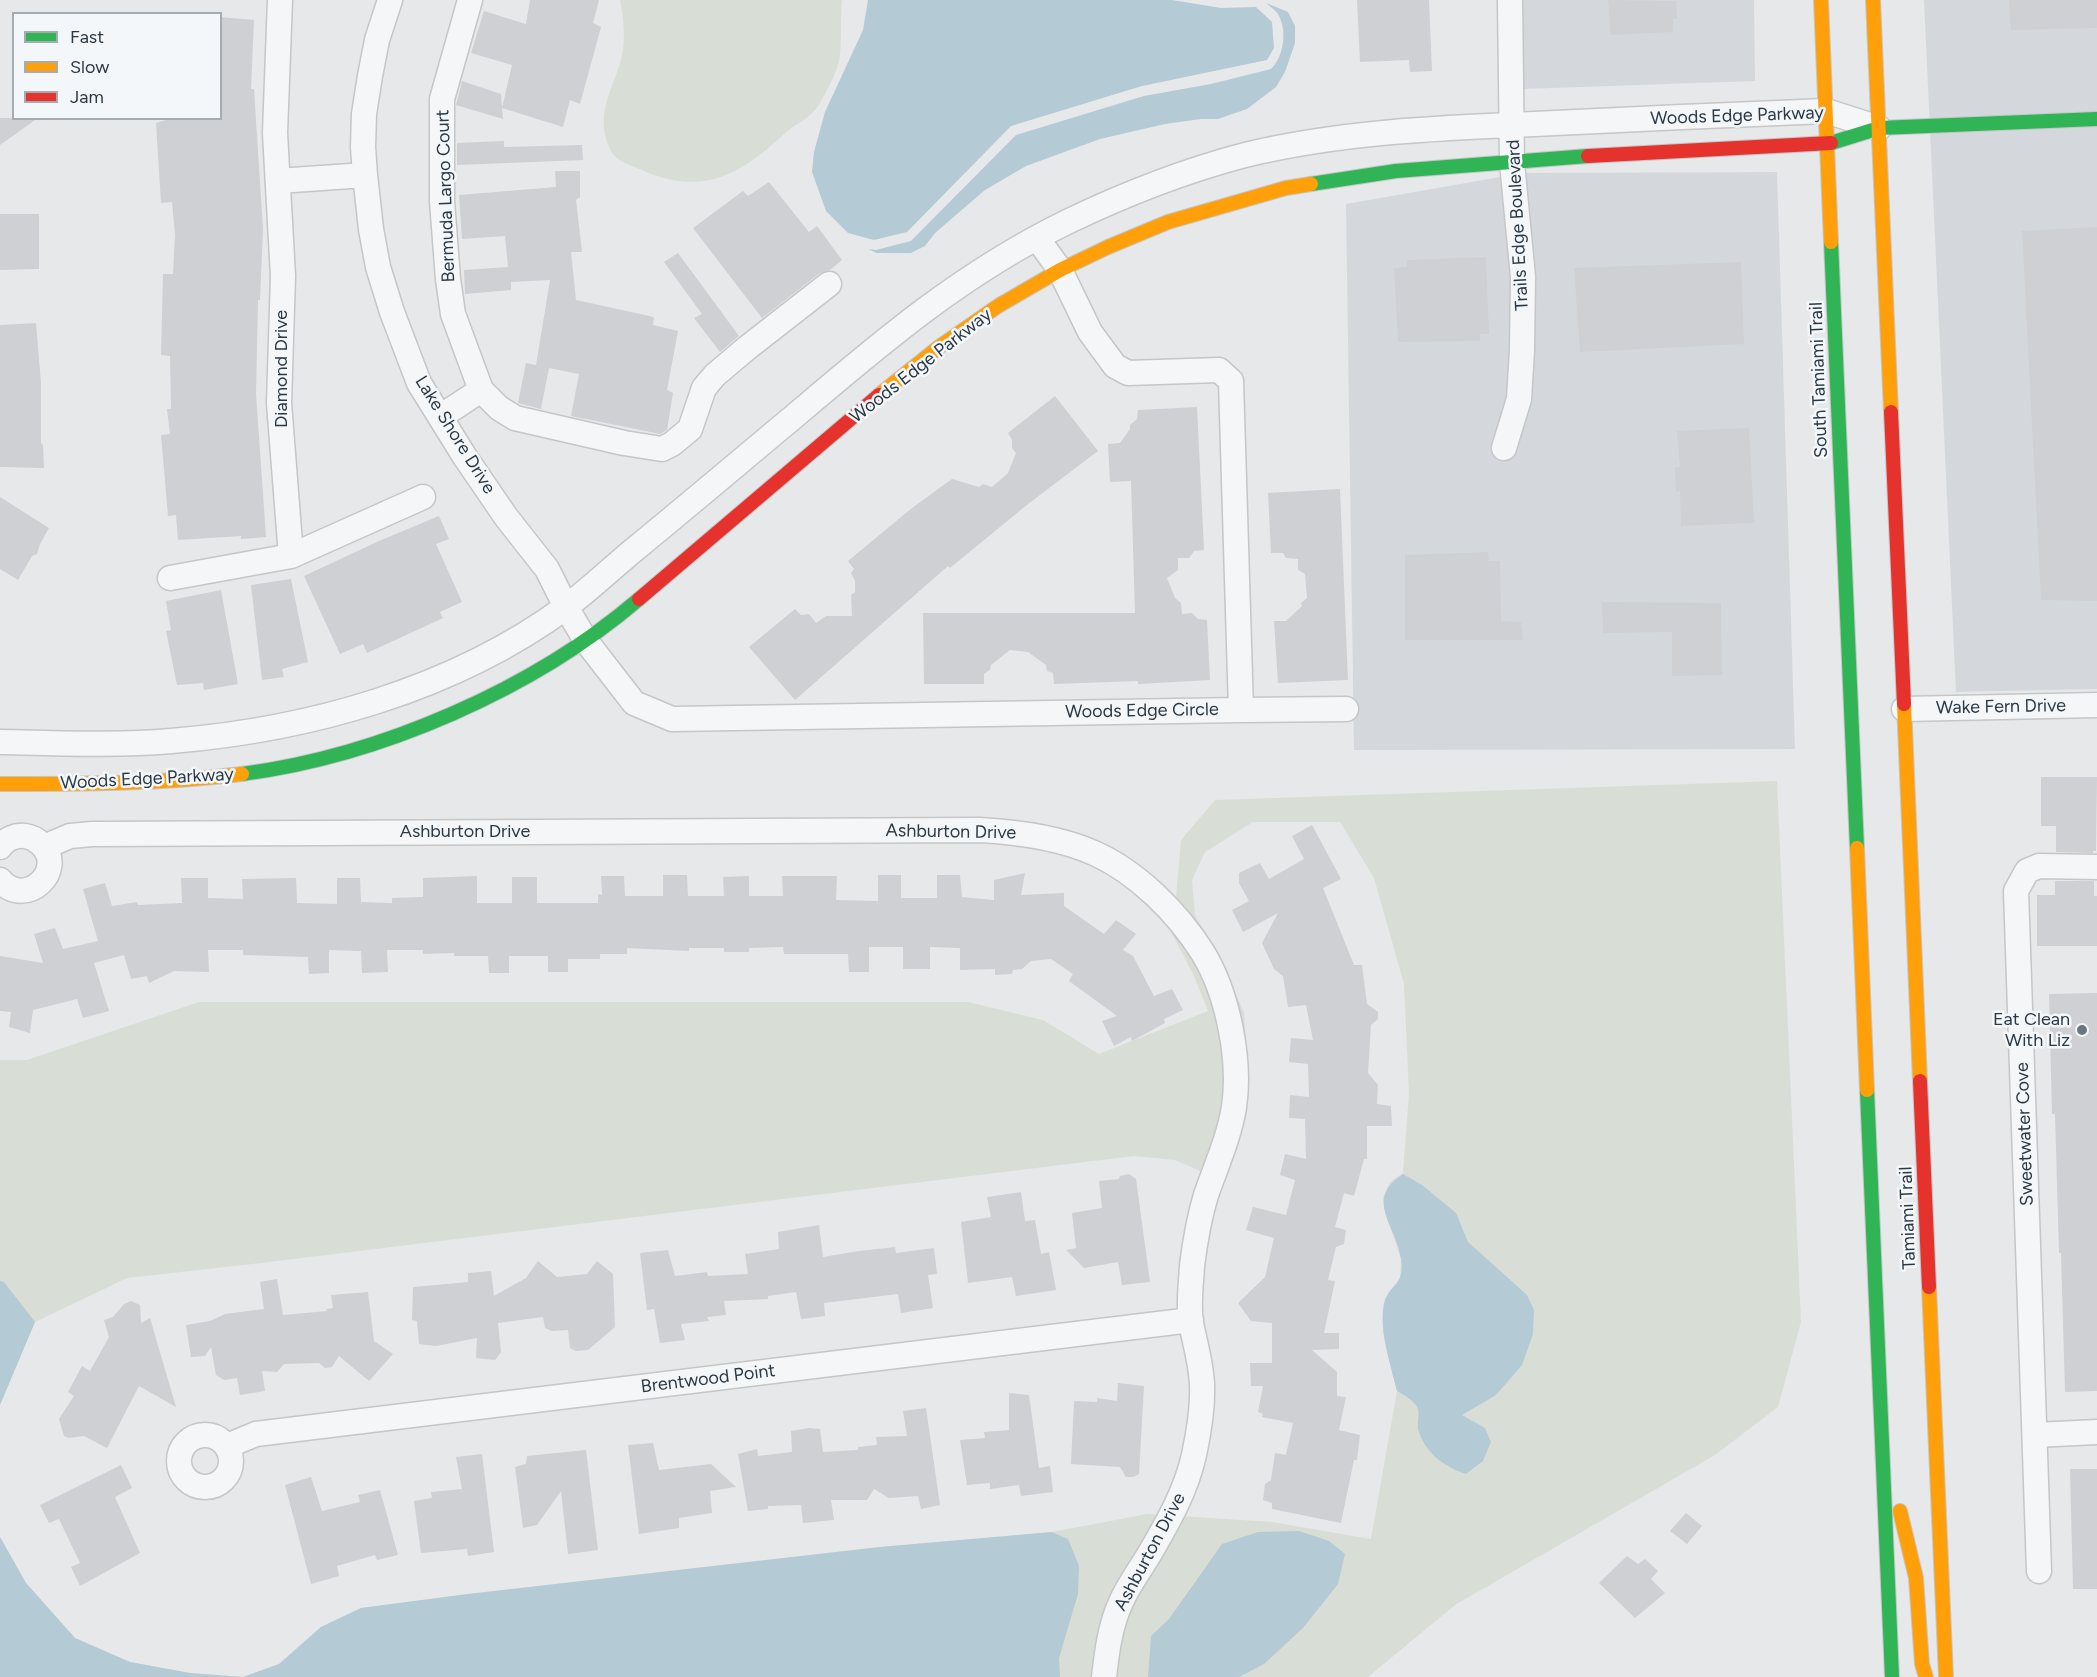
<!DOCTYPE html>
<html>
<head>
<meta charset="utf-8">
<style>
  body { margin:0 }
  #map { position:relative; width:2097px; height:1677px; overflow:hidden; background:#e6e8ea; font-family:Figtree,sans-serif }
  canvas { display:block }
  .legend { position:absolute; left:12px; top:12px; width:210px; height:108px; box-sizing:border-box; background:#f4f7f9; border:2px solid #a4abb1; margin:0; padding:8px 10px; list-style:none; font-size:18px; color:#2b3945 }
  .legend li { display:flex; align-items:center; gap:12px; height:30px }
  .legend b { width:30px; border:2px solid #a4abb1 }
</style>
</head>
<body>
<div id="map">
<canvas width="2097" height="1677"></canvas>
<ul class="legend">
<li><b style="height:8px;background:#30b455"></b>Fast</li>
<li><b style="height:8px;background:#ff9f0a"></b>Slow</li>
<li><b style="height:8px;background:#e5322d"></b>Jam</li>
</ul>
</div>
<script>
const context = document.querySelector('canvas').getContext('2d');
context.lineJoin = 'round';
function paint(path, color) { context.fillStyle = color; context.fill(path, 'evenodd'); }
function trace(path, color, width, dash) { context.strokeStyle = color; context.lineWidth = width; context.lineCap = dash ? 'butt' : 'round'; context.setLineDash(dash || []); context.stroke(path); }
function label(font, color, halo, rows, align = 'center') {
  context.font = font + ' Figtree,sans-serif'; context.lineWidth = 5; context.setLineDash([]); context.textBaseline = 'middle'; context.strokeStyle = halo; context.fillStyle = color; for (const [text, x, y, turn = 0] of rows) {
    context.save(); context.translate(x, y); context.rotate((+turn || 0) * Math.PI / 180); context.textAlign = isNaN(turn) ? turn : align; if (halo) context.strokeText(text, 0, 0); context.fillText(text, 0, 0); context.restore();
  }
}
paint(new Path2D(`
  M 1518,0 L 1754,0 L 1755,81 L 1522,89 Z
  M 1924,0 L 2097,0 L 2097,689 L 1956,692 Z
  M 1777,172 L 1795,749 L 1354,750 L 1346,204 L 1523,173 Z`), '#d4d8dd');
paint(new Path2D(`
  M 620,0 L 842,0 C 840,18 842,37 840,55 C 838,72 827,90 819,105 C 811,118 795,124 784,134 C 737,178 699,197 637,168 C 625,163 614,160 609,147 C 594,112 615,87 622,55 C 626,38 623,17 620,0 Z
  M 1777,781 L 1801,1322 L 1778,1407 L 1715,1455 L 1455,1605 L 1368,1677 L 0,1677 L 0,1537 L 26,1583 L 75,1638 L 130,1662 L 190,1673 L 243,1677 L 279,1664 L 321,1627 L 361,1608 L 468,1594 L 880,1547 L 1052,1532 L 1147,1514 L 1272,1522 L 1371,1539 L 1397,1391 L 1383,1333 L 1385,1300 L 1400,1281 L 1401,1259 L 1387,1218 L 1383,1198 L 1390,1182 L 1403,1173 L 1409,1094 L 1404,984 L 1374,878 L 1340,822 L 1253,822 L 1205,852 L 1192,880 L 1195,915 L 1222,961 L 1244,1013 L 1249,1078 L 1237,1148 L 1225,1182 L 1175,1160 L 1134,1156 L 261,1263 L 127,1278 L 35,1322 L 0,1405 L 0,1060 L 27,1060 L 199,1002 L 968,1002 L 1043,1020 L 1099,1054 L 1208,1011 L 1193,974 L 1169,928 L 1176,898 L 1181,840 L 1215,800 Z`), '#d8ded6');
paint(new Path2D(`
  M 868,0 L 1172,0 L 1221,8 L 1256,7 L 1272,22 L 1274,48 L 1267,60 L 1142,86 L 1011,126 L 907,232 L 874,240 L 848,233 L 826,211 L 812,172 L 814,152 L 825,112 L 863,30 Z
  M 1266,3 L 1288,12 L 1295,26 L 1295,43 L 1285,72 L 1276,87 L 1247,109 L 1218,119 L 1201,119 L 1165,124 L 1100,139 L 1026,166 L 985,190 L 935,233 L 925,246 L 911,253 L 877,253 L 868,249 L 876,250 L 911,241 L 1016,135 L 1144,96 L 1211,84 L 1271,69 C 1283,58 1287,33 1280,18 C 1278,12 1271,7 1266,3 Z
  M 1403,1174 L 1422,1185 L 1456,1213 L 1468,1242 L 1527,1295 L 1534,1310 L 1533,1334 L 1522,1365 L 1496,1395 L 1462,1415 L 1485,1428 L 1491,1442 L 1483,1461 L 1466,1474 C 1445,1467 1426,1454 1419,1432 C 1416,1425 1420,1416 1418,1409 C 1415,1401 1404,1395 1397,1391 C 1391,1366 1377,1325 1385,1300 C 1391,1284 1405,1284 1401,1259 C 1397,1225 1363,1200 1403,1174 Z
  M 0,1281 L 4,1282 L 35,1322 L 0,1405 Z
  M 1299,1531 L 1329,1541 L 1345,1554 L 1338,1584 L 1303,1628 L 1264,1664 L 1239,1677 L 1148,1677 L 1151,1636 L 1169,1619 L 1222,1544 L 1258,1532 Z
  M 1052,1532 L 1068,1539 L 1079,1566 L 1078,1594 L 1059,1658 L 1060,1677 L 0,1677 L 0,1537 L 26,1583 L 75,1638 L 130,1662 L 190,1673 L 243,1677 L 279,1664 L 321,1627 L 361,1608 L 468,1594 L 880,1547 Z`), '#b4cad5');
paint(new Path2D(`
  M 530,0 L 599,0 L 593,23 L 601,27 L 580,104 L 570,100 L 563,127 L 502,108 L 503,119 L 456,105 L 462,81 L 501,94 L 502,108 L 512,65 L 471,53 L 484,11 L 526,24 Z
  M 1357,0 L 1429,0 L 1432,71 L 1410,72 L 1409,60 L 1360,62 Z
  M 1608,0 L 1676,1 L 1677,19 L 1673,19 L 1673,32 L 1611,35 Z
  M 2009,0 L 2097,0 L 2097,28 L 2011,30 Z
  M 220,17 L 254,20 L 251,89 L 254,89 L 263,229 L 260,300 L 258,300 L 256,394 L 266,537 L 241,539 L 241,536 L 178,540 L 176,515 L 168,516 L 161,435 L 170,434 L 167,409 L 171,409 L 170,356 L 161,355 L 163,274 L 173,274 L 175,235 L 172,202 L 161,203 L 156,123 L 173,118 L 220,118 Z
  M 0,118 L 38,118 L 0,145 Z
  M 504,141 L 504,147 L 582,145 L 583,160 L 457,165 L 457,143 Z
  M 555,171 L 580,171 L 580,197 L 576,200 L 582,252 L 571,252 L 576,300 L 654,317 L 653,325 L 678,331 L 667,390 L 673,393 L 667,430 L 660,434 L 571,416 L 579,374 L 549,368 L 541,409 L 518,403 L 526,363 L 536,365 L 550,280 L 511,282 L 511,290 L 465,294 L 464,270 L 508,267 L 505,236 L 462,239 L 459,195 L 556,187 Z
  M 769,182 L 809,232 L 817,226 L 842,260 L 830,270 L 820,273 L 762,318 L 693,228 L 743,191 L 748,196 Z
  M 0,214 L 39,214 L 39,269 L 0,270 Z
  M 2097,227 L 2097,601 L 2041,600 L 2022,231 Z
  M 678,253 L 739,336 L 720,352 L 694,318 L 702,314 L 664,262 Z
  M 1486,257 L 1489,334 L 1480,334 L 1480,341 L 1398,342 L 1394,268 L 1407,267 L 1407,260 Z
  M 1741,262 L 1744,344 L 1580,352 L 1574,268 Z
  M 36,323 L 41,383 L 41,443 L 43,445 L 44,468 L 0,467 L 0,325 Z
  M 1055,396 L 1098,451 L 1028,504 L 950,568 L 948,566 L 795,700 L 749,647 L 795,609 L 801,615 L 809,614 L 816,623 L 826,616 L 852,616 L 851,595 L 855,592 L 855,581 L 851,573 L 854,569 L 848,561 L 912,508 L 952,479 L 979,487 L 983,484 L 992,487 L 1008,473 L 1016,453 L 1012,448 L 1012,440 L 1008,433 Z
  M 1197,407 L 1204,550 L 1194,551 L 1189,558 L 1178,558 L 1178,570 L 1167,578 L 1175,598 L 1181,603 L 1182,614 L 1192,613 L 1198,619 L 1207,620 L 1210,680 L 1138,684 L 1138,681 L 1054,684 L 1053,673 L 1047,671 L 1046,665 L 1028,652 L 1010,650 L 991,665 L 990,670 L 984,674 L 984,684 L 924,684 L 923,613 L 1135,613 L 1131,481 L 1110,482 L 1108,444 L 1120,443 L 1130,429 L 1130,425 L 1137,419 L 1138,410 Z
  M 1749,428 L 1754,523 L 1681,526 L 1680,491 L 1676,492 L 1675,467 L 1680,467 L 1677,431 Z
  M 1340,489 L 1348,680 L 1278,683 L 1274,621 L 1286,621 L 1302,606 L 1301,603 L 1307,598 L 1305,574 L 1298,570 L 1298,559 L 1286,558 L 1283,553 L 1271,553 L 1268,493 Z
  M 0,497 L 49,528 L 40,544 L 37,554 L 32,556 L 18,580 L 0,569 Z
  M 439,516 L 449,539 L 436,544 L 462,602 L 440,612 L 443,618 L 367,653 L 363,644 L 340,654 L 304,576 L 379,541 Z
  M 1488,552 L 1489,561 L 1500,561 L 1501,621 L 1521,622 L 1523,640 L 1405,640 L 1405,555 Z
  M 291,579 L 308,662 L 282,669 L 284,677 L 262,680 L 251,585 Z
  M 221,590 L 238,684 L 204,690 L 203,683 L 177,685 L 166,631 L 171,630 L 166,601 Z
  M 1602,602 L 1721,603 L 1722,675 L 1672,676 L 1672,632 L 1603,633 Z
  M 2041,777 L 2097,777 L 2096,851 L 2093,851 L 2093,853 L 2056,852 L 2056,826 L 2041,826 Z
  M 1312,825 L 1341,879 L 1323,888 L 1354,965 L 1362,965 L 1367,1004 L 1378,1012 L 1378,1019 L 1371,1025 L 1368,1073 L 1378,1085 L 1377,1104 L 1391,1106 L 1392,1126 L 1367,1126 L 1367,1159 L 1364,1159 L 1354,1196 L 1344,1193 L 1335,1227 L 1346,1230 L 1344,1244 L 1336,1247 L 1328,1280 L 1335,1281 L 1324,1333 L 1339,1333 L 1339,1349 L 1312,1350 L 1337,1372 L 1337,1396 L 1346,1397 L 1339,1430 L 1360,1435 L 1357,1460 L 1354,1460 L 1341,1523 L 1272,1509 L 1272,1503 L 1263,1500 L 1265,1484 L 1271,1480 L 1275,1453 L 1286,1455 L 1293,1423 L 1262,1417 L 1263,1414 L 1258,1412 L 1263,1386 L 1251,1386 L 1250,1363 L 1272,1363 L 1272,1323 L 1251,1321 L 1238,1303 L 1265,1277 L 1274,1238 L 1246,1230 L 1253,1207 L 1286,1215 L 1295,1180 L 1280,1175 L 1285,1154 L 1306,1159 L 1305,1119 L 1289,1118 L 1290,1095 L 1309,1097 L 1308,1064 L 1289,1062 L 1291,1038 L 1313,1040 L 1306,1005 L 1288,1007 L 1283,976 L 1274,969 L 1262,943 L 1278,913 L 1243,932 L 1232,910 L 1249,901 L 1239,883 L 1239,873 L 1260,863 L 1269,879 L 1304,859 L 1292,836 Z
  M 1025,873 L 1021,895 L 1064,893 L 1064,906 L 1104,934 L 1116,920 L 1136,934 L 1123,950 L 1133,956 L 1154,996 L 1172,989 L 1183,1010 L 1164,1019 L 1165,1023 L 1132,1041 L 1131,1037 L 1114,1046 L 1102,1021 L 1117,1016 L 1069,981 L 1073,974 L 1051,959 L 1031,961 L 1022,969 L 1013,970 L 1012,974 L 995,975 L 995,969 L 960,970 L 960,948 L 930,947 L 930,969 L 903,969 L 903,947 L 869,947 L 869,972 L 849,972 L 848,954 L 784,954 L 783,947 L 749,948 L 749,952 L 724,952 L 724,948 L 689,948 L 689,951 L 627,948 L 627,954 L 600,954 L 600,959 L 568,959 L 568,972 L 548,972 L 548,956 L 509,956 L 509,973 L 489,973 L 488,956 L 454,956 L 454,953 L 423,954 L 423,950 L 387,950 L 388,972 L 362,973 L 361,951 L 329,950 L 329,973 L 309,974 L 308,957 L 243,955 L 243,950 L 208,950 L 209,972 L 174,971 L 149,983 L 147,976 L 131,979 L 124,955 L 94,963 L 109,1011 L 83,1018 L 77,999 L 33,1010 L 30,1033 L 9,1027 L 11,1012 L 0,1011 L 0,956 L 43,963 L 34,934 L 55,928 L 63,949 L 98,941 L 83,889 L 105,883 L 112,906 L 137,902 L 138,905 L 182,903 L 181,878 L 208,878 L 208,898 L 243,899 L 242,879 L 296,878 L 297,903 L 337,904 L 337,878 L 360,878 L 361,902 L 392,903 L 392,898 L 423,897 L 423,878 L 477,876 L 477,903 L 512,903 L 512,877 L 537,877 L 537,903 L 598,903 L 598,894 L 602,895 L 601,876 L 624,876 L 625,896 L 663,896 L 663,875 L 687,875 L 688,896 L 724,896 L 723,877 L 749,876 L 749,896 L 783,896 L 782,876 L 837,876 L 836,900 L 878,901 L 878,875 L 901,875 L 901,898 L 937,898 L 937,875 L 960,875 L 962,897 L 994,900 L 994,880 Z
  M 2055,881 L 2094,881 L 2094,896 L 2097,896 L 2097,946 L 2037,946 L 2037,895 L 2055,895 Z
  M 2097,993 L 2097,1391 L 2065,1392 L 2061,1253 L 2059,1253 L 2055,1114 L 2052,1114 L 2049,994 Z
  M 1129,1174 L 1136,1179 L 1150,1282 L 1122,1285 L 1118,1262 L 1084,1268 L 1066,1250 L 1076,1248 L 1072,1213 L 1102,1208 L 1099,1181 L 1119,1179 L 1120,1176 Z
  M 1021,1192 L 1025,1221 L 1035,1220 L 1041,1254 L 1049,1252 L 1056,1290 L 1016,1296 L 1012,1277 L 968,1283 L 961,1222 L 991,1217 L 987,1197 Z
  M 819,1225 L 823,1257 L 859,1251 L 895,1247 L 896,1253 L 934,1248 L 937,1274 L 928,1275 L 933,1308 L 901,1313 L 898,1294 L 824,1303 L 825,1316 L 801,1319 L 796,1292 L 768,1296 L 768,1299 L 724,1301 L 726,1315 L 707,1317 L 709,1321 L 681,1324 L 685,1340 L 660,1343 L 654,1309 L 647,1310 L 640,1253 L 668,1250 L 675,1276 L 707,1272 L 708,1276 L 748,1274 L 745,1254 L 779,1249 L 778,1232 Z
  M 538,1261 L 557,1277 L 587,1274 L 597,1261 L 613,1274 L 615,1327 L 588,1350 L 576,1351 L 570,1348 L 568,1330 L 552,1331 L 545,1328 L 543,1317 L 498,1323 L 501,1352 L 495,1360 L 476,1358 L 477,1338 L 436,1346 L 419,1344 L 417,1321 L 412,1320 L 413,1287 L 468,1282 L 468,1273 L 491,1271 L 494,1296 L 526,1278 Z
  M 277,1279 L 283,1315 L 327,1311 L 326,1309 L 333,1308 L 331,1295 L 368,1292 L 374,1341 L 393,1354 L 369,1381 L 339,1356 L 332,1367 L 325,1368 L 319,1363 L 284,1364 L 277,1372 L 262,1371 L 265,1391 L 240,1395 L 237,1378 L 224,1380 L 216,1375 L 211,1347 L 205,1356 L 191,1357 L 186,1325 L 210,1321 L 225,1314 L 264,1309 L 260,1282 Z
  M 131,1301 L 140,1305 L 141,1323 L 150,1318 L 176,1407 L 139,1386 L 107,1448 L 84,1436 L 69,1438 L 64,1436 L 59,1419 L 74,1396 L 68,1392 L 82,1366 L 90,1371 L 109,1337 L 104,1320 L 113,1317 L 124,1304 Z
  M 1118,1383 L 1144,1386 L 1139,1474 L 1133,1477 L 1126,1477 L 1120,1467 L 1071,1464 L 1074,1401 L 1097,1402 L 1097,1398 L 1117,1401 Z
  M 1009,1393 L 1029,1395 L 1039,1468 L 1050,1466 L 1053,1492 L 1021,1496 L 1019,1485 L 990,1489 L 990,1483 L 967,1485 L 960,1440 L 985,1438 L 984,1432 L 1009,1430 Z
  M 926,1408 L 940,1505 L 921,1509 L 918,1496 L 889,1498 L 874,1489 L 867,1500 L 831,1500 L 834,1520 L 803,1523 L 801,1505 L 768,1506 L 768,1509 L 748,1511 L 738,1454 L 757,1449 L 758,1456 L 792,1452 L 791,1431 L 809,1428 L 820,1429 L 823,1452 L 858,1450 L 858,1447 L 877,1445 L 876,1437 L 907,1436 L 903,1411 Z
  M 653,1443 L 659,1470 L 711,1464 L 736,1487 L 710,1491 L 712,1513 L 679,1518 L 679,1528 L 639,1534 L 628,1445 Z
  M 586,1450 L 598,1550 L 568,1554 L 561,1491 L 537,1525 L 523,1528 L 515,1467 L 526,1464 L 527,1456 Z
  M 482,1454 L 494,1552 L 468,1556 L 467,1549 L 421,1553 L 414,1501 L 432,1498 L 431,1492 L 462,1489 L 456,1457 Z
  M 121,1465 L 132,1488 L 115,1497 L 140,1553 L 80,1586 L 71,1567 L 80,1563 L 59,1519 L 49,1523 L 40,1505 Z
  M 2070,1469 L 2097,1469 L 2097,1589 L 2073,1589 Z
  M 311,1477 L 322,1511 L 360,1502 L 358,1495 L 380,1490 L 398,1555 L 377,1560 L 375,1555 L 337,1566 L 339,1576 L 311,1584 L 285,1485 Z
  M 1686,1513 L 1702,1526 L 1687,1544 L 1670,1531 Z
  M 1627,1556 L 1638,1564 L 1645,1559 L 1658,1571 L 1651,1579 L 1665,1593 L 1635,1618 L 1599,1583 Z`), '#ced0d3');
const street = new Path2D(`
  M 280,0 L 275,133 L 283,276 L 279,403 L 291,556
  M 390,0 L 377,40 L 370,76 L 364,114 L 363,147 L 365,175 L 371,229 L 378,267 L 392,312 L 419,383 L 465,457 L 506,517 L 547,569 L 566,607 L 586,641 L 634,703 L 672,719 L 1241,710 L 1231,381 L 1219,370 L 1128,373 L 1115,366 L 1090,332 L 1060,270 L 1037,238
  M 470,0 L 442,99 L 442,201 L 448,279 L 453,314 L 481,390 L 499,408 L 515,418 L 624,443 L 662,449 L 672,444 L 690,429 L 704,388 L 715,375 L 747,348 L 829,284
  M 278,181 L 365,175
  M 440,417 L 481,390
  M 1504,448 L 1519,399 L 1522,350 L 1523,277 L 1512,163 L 1510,0
  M 170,578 L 291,556 L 423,497
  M 1904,709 L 2097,705
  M 1241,710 L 1346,709
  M 0,742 C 57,743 114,746 171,741 C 308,730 453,690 566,607 C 590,589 612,568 635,549 C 690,504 743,459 797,414 C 884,340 963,273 1067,222 C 1123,195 1184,171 1245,155 C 1340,132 1437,128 1534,124 C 1631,119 1729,115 1826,111 L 1879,128
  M 0,847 C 6,839 15,835 25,836 C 32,837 37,840 41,844 C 68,870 25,910 0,880
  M 44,847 L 70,836 L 92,834 L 979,830 C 1018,832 1058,837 1094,853 C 1137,872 1178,913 1203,953 C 1228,994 1241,1060 1234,1107 C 1229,1138 1216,1166 1206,1195 C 1199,1218 1195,1242 1192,1266 C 1191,1284 1188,1306 1191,1323 C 1195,1343 1201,1363 1202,1384 C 1203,1407 1199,1432 1194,1455 C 1186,1491 1168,1522 1150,1553 C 1140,1570 1129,1584 1121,1602 C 1110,1626 1107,1651 1104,1677
  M179 1461a26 26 0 1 1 52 0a26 26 0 1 1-52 0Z
  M 2035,1435 L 2097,1432
  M 227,1446 L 256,1434 L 1191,1320
  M 2039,1571 L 2016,891 L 2027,871 L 2039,866 L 2097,867`);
const fast = new Path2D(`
  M 1831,143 L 1879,128 L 2097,119
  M 1311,184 L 1396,171 L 1588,156
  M 1831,242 L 1857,848
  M 242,774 C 380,756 534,689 639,599
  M 1867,1090 L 1892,1677`);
const slow = new Path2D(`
  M 1821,0 L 1831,242
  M 1873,0 L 1891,412
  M 879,395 L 939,347 L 998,306 L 1060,270 L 1108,247 L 1168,222 L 1286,188 L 1311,184
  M 1904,704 L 1920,1081
  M 0,784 C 81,784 161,784 242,774
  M 1857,848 L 1867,1090
  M 1929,1287 L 1946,1677
  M 1900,1511 L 1916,1578 L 1922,1664 L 1926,1677`);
const jam = new Path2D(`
  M 1588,156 L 1831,143
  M 1891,412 L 1904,704
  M 639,599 L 879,395
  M 1920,1081 L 1929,1287`);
trace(street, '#c4c6c8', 27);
trace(fast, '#c4c6c8', 16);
trace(slow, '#c4c6c8', 16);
trace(jam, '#c4c6c8', 16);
trace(street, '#f5f6f7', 24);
trace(fast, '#30b455', 14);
trace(slow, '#ff9f0a', 14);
trace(jam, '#e5322d', 14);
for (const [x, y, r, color] of [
  [2082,1030,6,"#6c767f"]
]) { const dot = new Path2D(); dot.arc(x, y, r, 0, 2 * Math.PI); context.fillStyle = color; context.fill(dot); trace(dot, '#f4f7f9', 2); }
label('18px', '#2b3945', '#f4f7f9', [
  ["Woods Edge Parkway",1737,116,-2],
  ["Bermuda Largo Court",446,196,-92],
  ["Trails Edge Boulevard",1518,225,-93],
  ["Woods Edge Parkway",921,366,-38],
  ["Diamond Drive",282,369,-90],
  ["South Tamiami Trail",1819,380,-92],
  ["Lake Shore Drive",455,435,58],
  ["Wake Fern Drive",2001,707,-1],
  ["Woods Edge Circle",1142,711,-1],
  ["Woods Edge Parkway",147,779,-3],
  ["Ashburton Drive",465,832],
  ["Ashburton Drive",951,832,1],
  ["Sweetwater Cove",2025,1134,-92],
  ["Tamiami Trail",1908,1218,-92],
  ["Brentwood Point",708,1379,-7],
  ["Ashburton Drive",1150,1552,-62]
]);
label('18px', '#2b3945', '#f4f7f9', [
  ["Eat Clean",2070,1020],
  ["With Liz",2070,1041]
], 'right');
</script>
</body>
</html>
